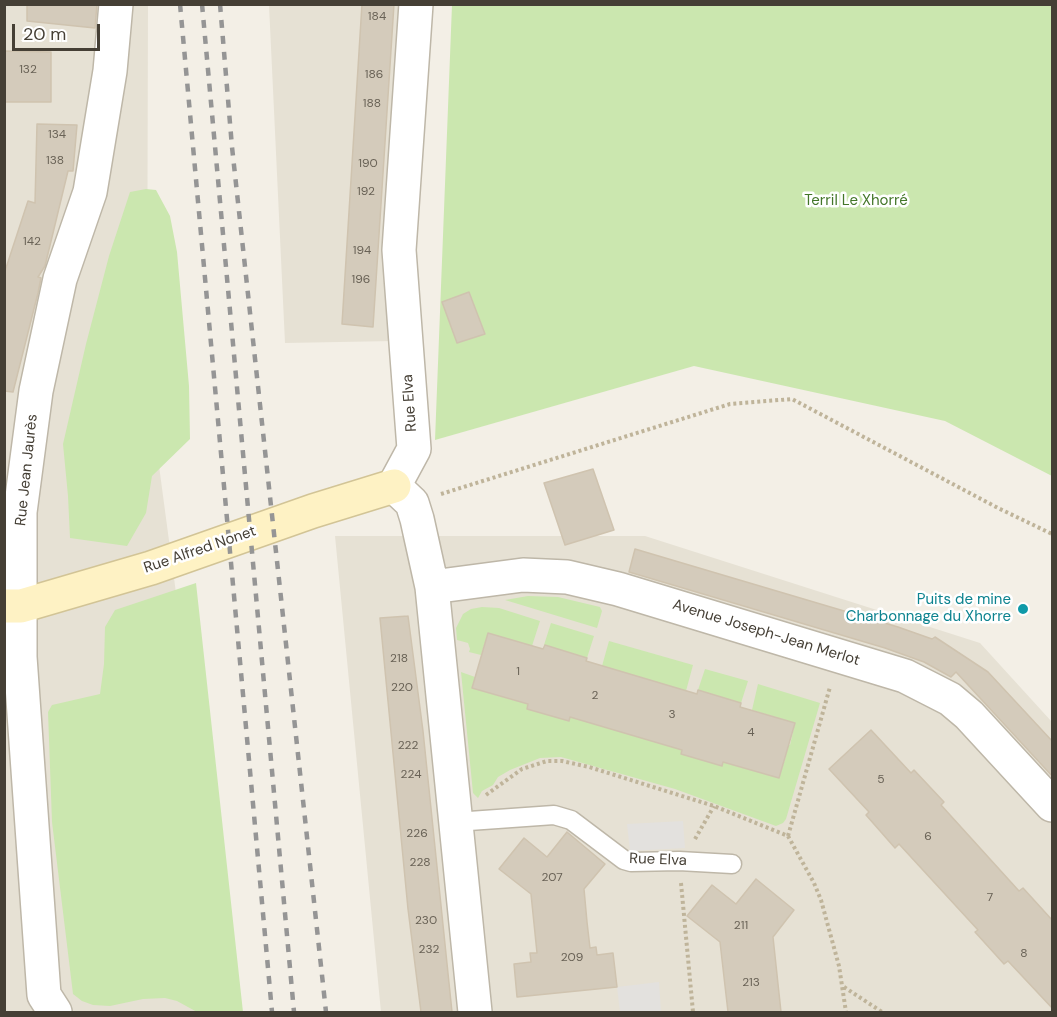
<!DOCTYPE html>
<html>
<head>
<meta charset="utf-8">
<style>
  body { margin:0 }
  #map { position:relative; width:1057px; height:1017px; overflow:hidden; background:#f3efe6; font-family:"DM Sans",sans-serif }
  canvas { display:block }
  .frame { position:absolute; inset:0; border:6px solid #453f35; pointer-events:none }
  .scale { position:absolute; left:12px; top:24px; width:88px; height:27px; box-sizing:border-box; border:3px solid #453f35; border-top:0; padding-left:8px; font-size:18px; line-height:21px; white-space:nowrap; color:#453f35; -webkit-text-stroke:4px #fff; paint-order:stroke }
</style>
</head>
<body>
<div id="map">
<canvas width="1057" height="1017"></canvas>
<div class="frame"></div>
<div class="scale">20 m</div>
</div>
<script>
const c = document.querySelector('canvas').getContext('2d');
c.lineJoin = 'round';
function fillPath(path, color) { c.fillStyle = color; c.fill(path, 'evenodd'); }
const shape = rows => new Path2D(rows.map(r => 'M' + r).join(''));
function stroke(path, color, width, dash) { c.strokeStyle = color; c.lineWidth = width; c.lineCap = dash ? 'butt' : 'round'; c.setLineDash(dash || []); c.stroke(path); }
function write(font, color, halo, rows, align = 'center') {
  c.font = font + ' "DM Sans",sans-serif'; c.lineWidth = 5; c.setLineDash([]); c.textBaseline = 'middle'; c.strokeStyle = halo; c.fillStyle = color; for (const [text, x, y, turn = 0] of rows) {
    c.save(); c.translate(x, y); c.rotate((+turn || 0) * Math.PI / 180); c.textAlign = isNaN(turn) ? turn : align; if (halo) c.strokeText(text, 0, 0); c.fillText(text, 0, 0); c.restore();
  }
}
fillPath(shape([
  [5,5,148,5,147,376,232,1012,5,1012],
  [269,5,431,5,394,341,285,343],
  [335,536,645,536,980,643,1052,722,1052,1012,381,1012]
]), '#e6e1d4');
fillPath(shape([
  [452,5,1052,5,1052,476,945,421,694,366,435,440],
  [146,189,156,190,170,216,177,252,189,386,190,439,152,476,146,513,127,546,70,538,68,496,63,444,86,344,109,256,130,192],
  [196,583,243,1012,197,1012,177,1001,165,998,143,999,110,1006,93,1005,82,1001,73,994,52,822,48,712,52,705,100,694,104,664,105,627,115,610],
  [528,596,558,597,600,607,602,611,597,628,505,600],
  [482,607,499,608,540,621,532,646,488,633,481,655,469,652,470,649,468,643,457,640,456,628,463,614,471,609],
  [551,623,594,636,587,658,544,645],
  [609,641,693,665,686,691,602,666],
  [705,669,748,681,741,703,698,690],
  [461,672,475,677,472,688,516,701,529,702,527,709,569,720,571,714,682,747,681,754,722,766,724,759,736,766,779,778,786,756,782,755,786,744,790,745,795,723,752,710,758,684,820,703,786,819,783,823,776,826,675,789,561,757,540,758,510,770,498,777,493,785,482,791,478,798,473,793]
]), '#cbe7af');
fillPath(shape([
  [683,821,685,848,630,851,627,824],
  [659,982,661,1012,620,1012,617,987]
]), '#e3e1de');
const building = shape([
  [27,4,97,4,95,28,27,21,27,4],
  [362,4,394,4,373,327,342,324,362,4],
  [4,51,51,52,51,102,4,102,4,51],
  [37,124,77,125,73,171,68,171,45,266,38,277,41,278,38,293,13,392,4,391,4,274,28,201,35,203,37,124],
  [469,292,485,334,457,343,442,302,469,292],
  [593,469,614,530,565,545,544,483,593,469],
  [635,549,898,627,932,639,935,637,988,672,1053,742,1053,777,956,672,951,677,924,662,885,648,629,572,635,549],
  [408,616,423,731,452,1012,421,1012,408,909,380,618,408,616],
  [488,633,543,649,545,645,587,658,586,661,697,694,698,690,741,703,740,707,795,723,779,778,723,762,722,766,681,754,682,750,570,717,569,721,527,709,528,704,472,688,488,633],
  [871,730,911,773,914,770,944,802,941,805,1019,891,1023,888,1053,921,1053,1009,1008,961,1004,964,975,932,978,930,899,844,895,848,866,815,869,812,829,769,871,730],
  [567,832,605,864,584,889,587,922,590,948,596,947,597,955,613,953,617,987,517,997,514,964,531,962,530,953,537,953,531,894,499,869,524,838,547,857,567,832],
  [756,879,794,910,773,937,781,1012,728,1012,720,942,687,916,712,885,736,904,756,879]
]);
fillPath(building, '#d4cbbb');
stroke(building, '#cfc3af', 1.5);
const lane = shape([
  [455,822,554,815,571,820,624,860,631,862,679,861,732,864]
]);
const street = shape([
  [416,4,399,250,414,449,394,486,412,503,417,519,432,587,475,1012],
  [432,587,523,575,567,577,618,589,905,676,950,699,969,715,1052,805],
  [55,1012,44,995,20,657,20,512,36,391,60,279,90,192,110,71,116,4]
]);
const secondary = shape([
  [4,606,21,606,151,568,313,511,394,486]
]);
stroke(lane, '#beb7a8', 21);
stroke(street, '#beb7a8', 36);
stroke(secondary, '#d2c496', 36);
stroke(shape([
  [441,494,730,404,792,399,998,508,1052,534],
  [486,795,522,769,547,761,562,761,589,767,714,806,788,836,814,883,821,900,839,966,846,1012],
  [788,836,830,687],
  [695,839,714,806],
  [681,883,693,1012],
  [844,987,882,1012]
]), '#bfb49a', 4, [3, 3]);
stroke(lane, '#fff', 18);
stroke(street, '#fff', 33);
stroke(secondary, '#fef2c4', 33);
stroke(shape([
  [180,4,272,1012],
  [202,4,294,1012],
  [220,4,232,147,326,1012]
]), '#959595', 4.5, [8, 8]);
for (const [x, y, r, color] of [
  [1023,609,6,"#0f9aa8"]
]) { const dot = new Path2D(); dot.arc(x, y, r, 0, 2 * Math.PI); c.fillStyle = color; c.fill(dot); stroke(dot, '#fff', 2); }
write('12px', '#696256', null, [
  ["184",377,17],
  ["132",28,70],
  ["186",374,75],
  ["188",372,104],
  ["134",57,135],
  ["138",55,161],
  ["190",368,164],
  ["192",366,192],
  ["142",32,242],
  ["194",362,251],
  ["196",361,280],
  ["218",399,659],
  ["1",518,672],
  ["220",402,688],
  ["2",595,696],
  ["3",672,715],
  ["4",751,733],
  ["222",408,746],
  ["224",411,775],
  ["5",881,780],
  ["226",417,834],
  ["6",928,837],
  ["228",420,863],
  ["207",552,878],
  ["7",990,898],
  ["230",426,921],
  ["211",741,926],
  ["232",429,950],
  ["8",1024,954],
  ["209",572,958],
  ["213",751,983]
]);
write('15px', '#437629', '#fff', [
  ["Terril Le Xhorré",856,201]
]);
write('15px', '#453f35', '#fff', [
  ["Rue Elva",410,403,-94],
  ["Rue Jean Jaurès",27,470,-84],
  ["Rue Alfred Nonet",200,550,-19],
  ["Avenue Joseph-Jean Merlot",766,633,17],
  ["Rue Elva",658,860,2]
]);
write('15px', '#0d838f', '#fff', [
  ["Puits de mine",1011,600],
  ["Charbonnage du Xhorre",1011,617]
], 'right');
</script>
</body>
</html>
